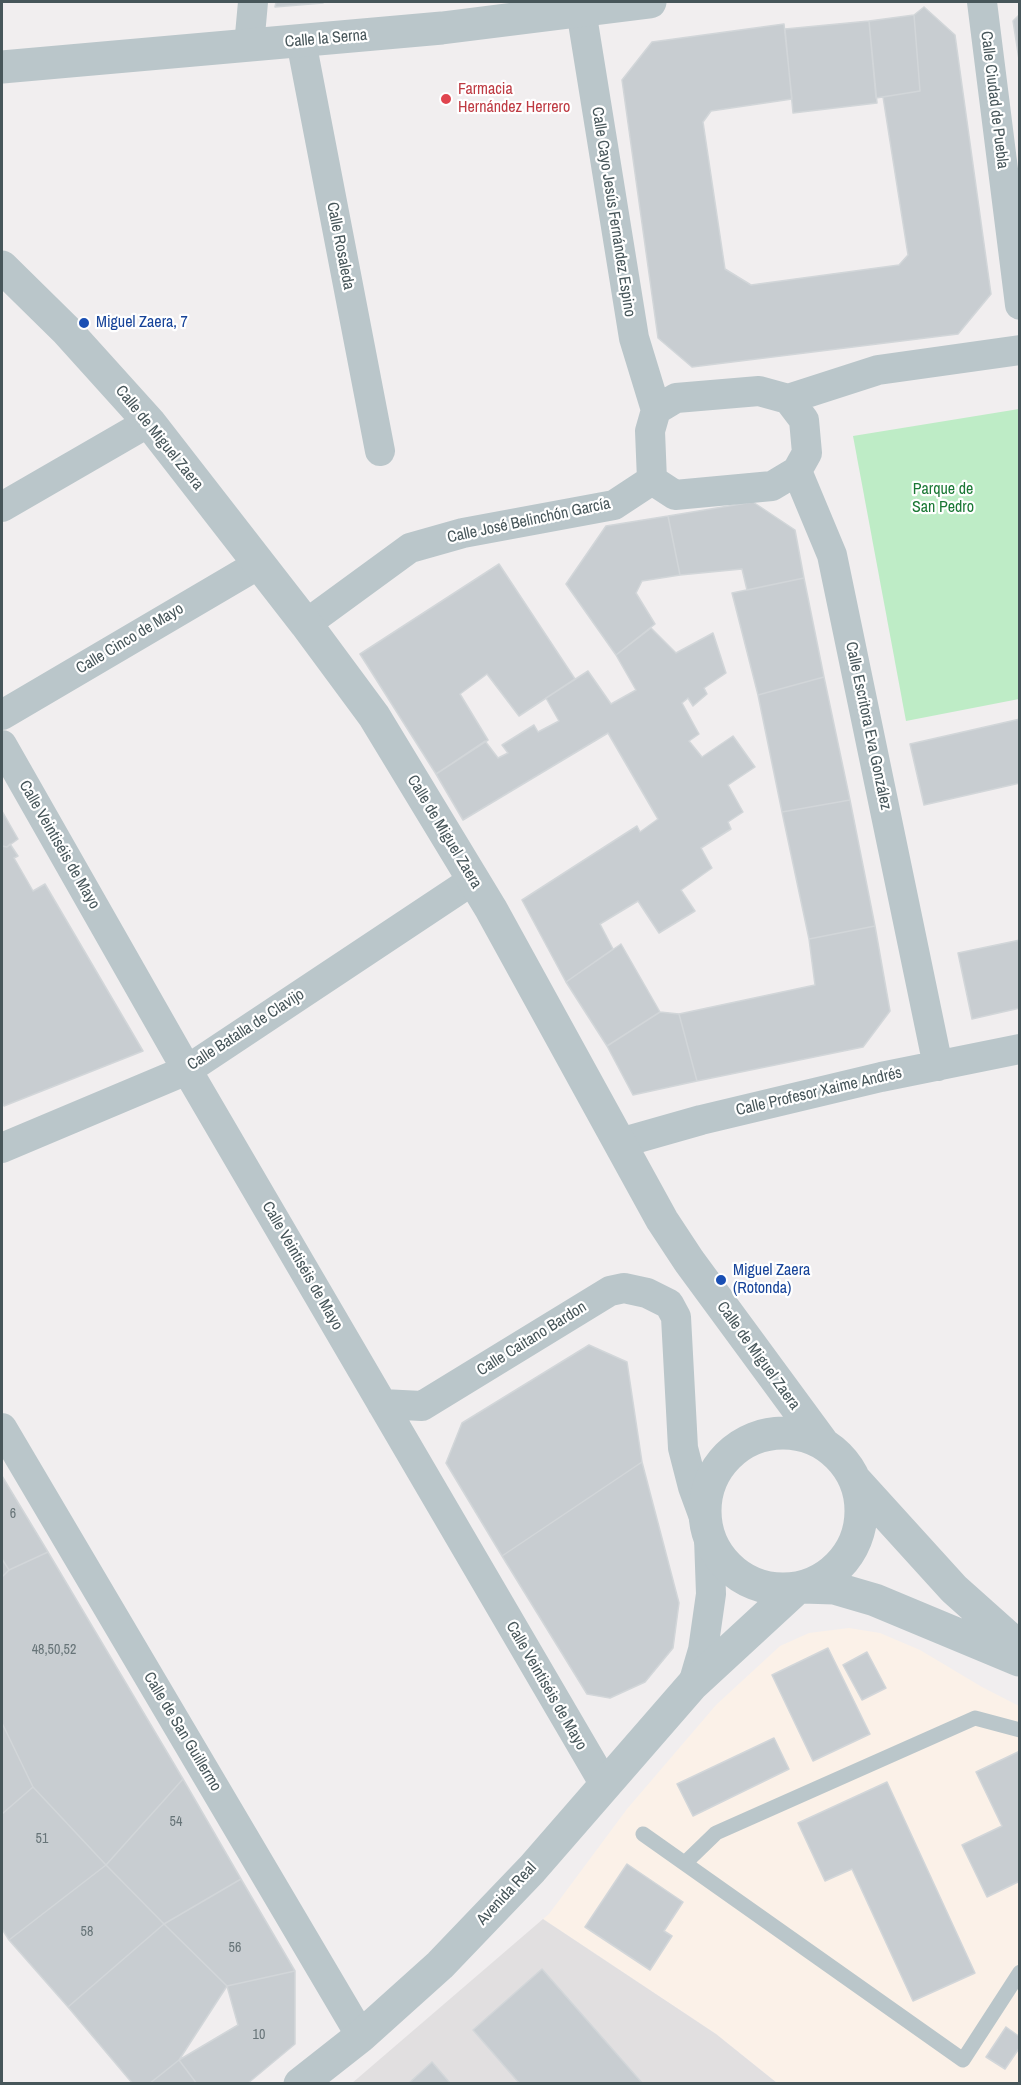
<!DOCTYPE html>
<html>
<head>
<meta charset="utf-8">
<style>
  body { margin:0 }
  #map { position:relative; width:1021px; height:2085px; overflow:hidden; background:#f1eeef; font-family:"Archivo Narrow",sans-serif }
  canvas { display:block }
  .frame { position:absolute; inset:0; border:3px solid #47565a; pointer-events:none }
</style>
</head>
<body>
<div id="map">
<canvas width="1021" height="2085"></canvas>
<div class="frame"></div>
</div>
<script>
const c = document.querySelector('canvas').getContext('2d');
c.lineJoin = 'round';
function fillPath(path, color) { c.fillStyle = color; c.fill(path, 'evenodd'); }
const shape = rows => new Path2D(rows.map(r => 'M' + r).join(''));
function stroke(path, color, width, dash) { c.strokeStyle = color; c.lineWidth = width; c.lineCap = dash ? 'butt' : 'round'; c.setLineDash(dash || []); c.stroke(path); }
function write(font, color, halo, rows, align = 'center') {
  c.font = font + ' "Archivo Narrow",sans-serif'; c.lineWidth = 4.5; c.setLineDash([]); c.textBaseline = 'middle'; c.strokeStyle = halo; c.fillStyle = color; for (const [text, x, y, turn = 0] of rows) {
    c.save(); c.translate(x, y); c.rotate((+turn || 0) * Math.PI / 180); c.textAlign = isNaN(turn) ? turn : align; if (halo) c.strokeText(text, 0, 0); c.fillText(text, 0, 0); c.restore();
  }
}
fillPath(shape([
  [849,1628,880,1633,920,1650,982,1687,1019,1706,1019,2083,777,2083,716,2034,543,1919,549,1914,627,1809,716,1705,780,1646,809,1633]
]), '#fbf1e8');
fillPath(shape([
  [543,1919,716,2034,777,2083,351,2084]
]), '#e1dfe0');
fillPath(shape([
  [1019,409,1019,699,906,721,853,436]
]), '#beecc6');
const building = shape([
  [276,2,322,2,323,3,275,7,276,2],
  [924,7,955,35,991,294,958,334,692,367,658,338,622,80,652,42,784,24,792,99,711,111,703,122,725,269,751,285,899,265,908,255,883,97,920,91,914,15,924,7],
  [1020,14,1020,66,1013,21,1020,14],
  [914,15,920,91,876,98,869,21,914,15],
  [869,21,877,103,793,113,785,29,869,21],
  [753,502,795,530,804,578,747,590,742,569,680,575,668,516,753,502],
  [668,516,680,575,642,581,636,593,655,624,616,655,566,584,606,526,668,516],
  [499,564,575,679,519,716,487,674,460,694,488,740,436,774,360,654,499,564],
  [804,578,824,677,758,695,732,593,804,578],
  [651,628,676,653,713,633,726,673,704,688,707,694,693,706,688,698,682,703,699,734,689,741,702,757,733,736,755,767,728,785,743,812,728,822,731,829,701,848,712,868,681,890,695,911,659,933,638,901,600,924,613,949,566,982,522,900,637,826,640,832,658,819,608,733,463,820,436,774,485,741,498,758,508,753,502,745,534,725,538,732,559,721,546,698,588,671,611,704,636,690,616,655,651,628],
  [824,677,850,800,782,812,758,695,824,677],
  [1020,719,1020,783,924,805,910,744,1020,719],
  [850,800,875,926,809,939,782,812,850,800],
  [2,811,18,839,7,847,2,846,2,811],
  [10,844,18,856,14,858,33,891,45,884,143,1051,4,1106,2,1102,2,846,7,847,10,844],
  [875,926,890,1011,863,1047,697,1081,679,1014,815,985,809,939,875,926],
  [1020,940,1020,1008,972,1019,958,953,1020,940],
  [621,944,660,1012,607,1046,566,982,621,944],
  [660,1012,679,1014,697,1081,633,1095,607,1046,660,1012],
  [589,1345,627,1362,642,1462,502,1556,446,1463,462,1423,589,1345],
  [642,1462,679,1603,673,1648,645,1682,610,1698,587,1694,502,1556,642,1462],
  [2,1476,48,1552,9,1570,2,1559,2,1476],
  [48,1552,183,1779,106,1865,33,1787,2,1723,2,1577,9,1570,48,1552],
  [2,1559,9,1570,2,1577,2,1559],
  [828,1648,870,1734,813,1761,772,1675,828,1648],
  [867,1652,886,1688,862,1700,843,1665,867,1652],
  [2,1723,33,1787,2,1814,2,1723],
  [774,1738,789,1769,693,1816,677,1784,774,1738],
  [1020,1751,1020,1881,987,1897,962,1845,1002,1826,976,1772,1020,1751],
  [183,1779,241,1879,164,1924,106,1865,183,1779],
  [887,1782,975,1973,913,2001,852,1869,825,1881,798,1823,887,1782],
  [33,1787,106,1865,9,1940,2,1929,2,1814,33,1787],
  [627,1864,683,1902,664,1931,672,1936,650,1970,585,1927,627,1864],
  [106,1865,164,1924,68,2007,9,1940,106,1865],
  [241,1879,295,1971,227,1986,164,1924,241,1879],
  [164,1924,227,1986,179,2060,149,2084,133,2084,68,2007,164,1924],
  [542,1969,643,2084,520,2084,473,2030,542,1969],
  [295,1971,295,2044,247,2084,197,2084,179,2060,238,2025,227,1986,295,1971],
  [1006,2027,1020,2037,1020,2047,1005,2069,986,2057,1006,2027],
  [179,2060,197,2084,149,2084,179,2060],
  [432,2062,451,2084,408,2084,432,2062]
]);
fillPath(building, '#c8cdd1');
stroke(building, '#d2d6d9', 1.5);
stroke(shape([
  [643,1834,963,2060,1020,1972],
  [685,1863,716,1833,975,1718,1020,1730]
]), '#bac6ca', 15);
stroke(shape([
  [982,2,1020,305],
  [581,10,634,338,656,410,650,431,652,480],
  [301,41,380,451],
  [249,46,253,2],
  [788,399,804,420,807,453,797,471,832,555,938,1066],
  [656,410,676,398,759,391,788,399,878,370,1020,350],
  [652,480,675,495,772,486,797,471],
  [2,507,149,422],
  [306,624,410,548,463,533,614,505,652,480],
  [2,715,259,564],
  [2,745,187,1070,605,1785],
  [620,1143,701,1120,881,1077,1020,1049],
  [2,1148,187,1070,473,880],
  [382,1404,422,1406,610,1291,624,1288,647,1293,669,1304,676,1317,683,1448,693,1487,704,1517],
  [2,1428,361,2036],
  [693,1684,703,1650,711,1594,709,1538]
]), '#bac6ca', 30);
stroke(shape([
  [2,67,442,28,650,2],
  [2,267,66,330,149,422,306,624,374,716,491,909,662,1220,689,1261,822,1442],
  '705 1511a78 78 0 1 1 156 0a78 78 0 1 1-156 0Z',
  [855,1480,954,1589,1020,1648],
  [803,1587,834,1588,875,1600,1019,1660],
  [300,2084,361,2036,440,1965,532,1869,693,1684,796,1589]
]), '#bac6ca', 33);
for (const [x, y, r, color] of [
  [446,99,6,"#e0444e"],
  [84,323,6,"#1a4fb4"],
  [721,1280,6,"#1a4fb4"]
]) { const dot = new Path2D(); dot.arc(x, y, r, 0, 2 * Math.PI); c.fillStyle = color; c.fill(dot); stroke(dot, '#fff', 2); }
write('14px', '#677478', null, [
  ["6",13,1514],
  ["48,50,52",54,1650],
  ["54",176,1822],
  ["51",42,1839],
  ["58",87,1932],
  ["56",235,1948],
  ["10",259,2035]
]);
write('16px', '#47565a', '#fff', [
  ["Calle la Serna",326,39,-5],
  ["Calle Ciudad de Puebla",994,100,83],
  ["Calle Cayo Jesús Fernández Espino",613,212,81],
  ["Calle Rosaleda",340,246,79],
  ["Calle de Miguel Zaera",159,438,51],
  ["Calle José Belinchón García",529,521,-12],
  ["Calle Cinco de Mayo",130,639,-31],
  ["Calle Escritora Eva González",868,726,78],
  ["Calle de Miguel Zaera",444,832,59],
  ["Calle Veintiséis de Mayo",59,845,60],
  ["Calle Batalla de Clavijo",246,1030,-33],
  ["Calle Profesor Xaime Andrés",819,1092,-13],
  ["Calle Veintiséis de Mayo",302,1266,60],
  ["Calle Caitano Bardon",532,1339,-32],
  ["Calle de Miguel Zaera",758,1356,54],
  ["Calle Veintiséis de Mayo",546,1686,60],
  ["Calle de San Guillermo",182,1732,59],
  ["Avenida Real",507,1894,-47]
]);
write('16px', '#be3a42', '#fff', [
  ["Farmacia",458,90],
  ["Hernández Herrero",458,108]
], 'left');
write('16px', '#164399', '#fff', [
  ["Miguel Zaera, 7",96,323],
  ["Miguel Zaera",733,1271],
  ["(Rotonda)",733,1289]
], 'left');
write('16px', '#1b7835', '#fff', [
  ["Parque de",943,490],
  ["San Pedro",943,508]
]);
</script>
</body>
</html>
